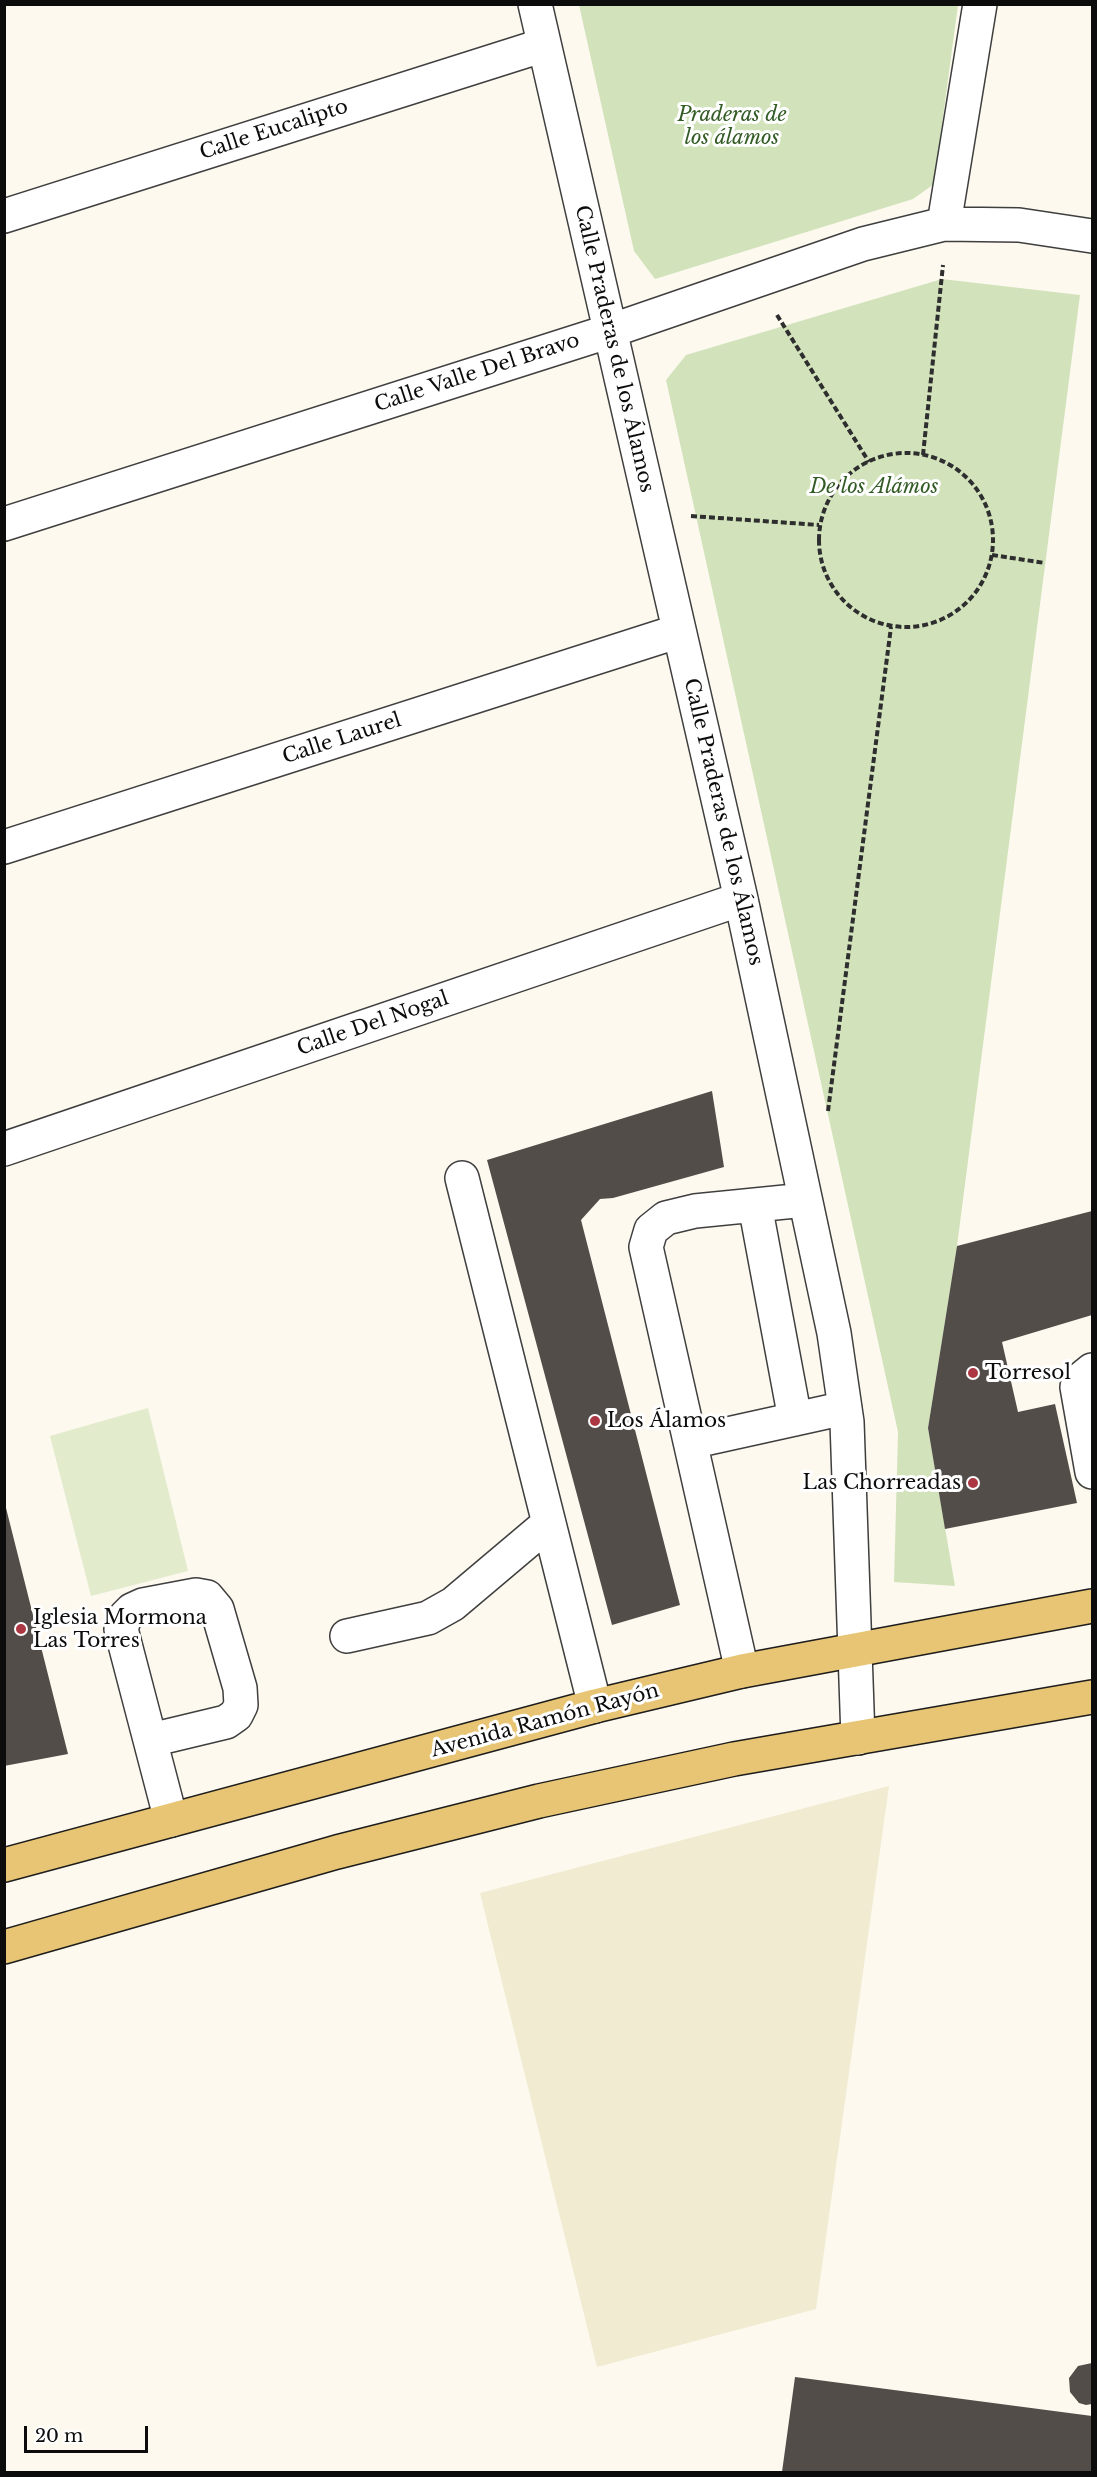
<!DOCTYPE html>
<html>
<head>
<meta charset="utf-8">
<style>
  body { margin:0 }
  #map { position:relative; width:1097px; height:2477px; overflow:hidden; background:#fdf9ee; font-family:"Libre Baskerville",serif }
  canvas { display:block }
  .frame { position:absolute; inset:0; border:6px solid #0c0c0c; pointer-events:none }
  .scale { position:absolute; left:24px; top:2426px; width:124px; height:27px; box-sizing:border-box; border:3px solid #0c0c0c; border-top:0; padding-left:8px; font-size:18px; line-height:21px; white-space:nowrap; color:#0c0c0c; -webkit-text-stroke:4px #fff; paint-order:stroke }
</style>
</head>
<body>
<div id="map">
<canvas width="1097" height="2477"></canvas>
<div class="frame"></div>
<div class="scale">20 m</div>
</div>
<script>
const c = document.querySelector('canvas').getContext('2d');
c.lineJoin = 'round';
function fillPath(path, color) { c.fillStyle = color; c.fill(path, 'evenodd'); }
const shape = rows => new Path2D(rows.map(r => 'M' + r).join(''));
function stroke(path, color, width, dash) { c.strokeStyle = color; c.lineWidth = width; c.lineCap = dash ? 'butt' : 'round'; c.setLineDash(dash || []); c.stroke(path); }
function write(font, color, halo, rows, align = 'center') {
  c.font = font + ' "Libre Baskerville",serif'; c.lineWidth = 6; c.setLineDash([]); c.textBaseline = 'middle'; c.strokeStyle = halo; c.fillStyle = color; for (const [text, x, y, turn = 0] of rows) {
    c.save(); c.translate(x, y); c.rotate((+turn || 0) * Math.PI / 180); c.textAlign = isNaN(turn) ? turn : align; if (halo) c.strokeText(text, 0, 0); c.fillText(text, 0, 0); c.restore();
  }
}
fillPath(shape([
  [889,1786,816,2309,597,2367,480,1893]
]), '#f0ebd1');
fillPath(shape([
  [579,5,958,5,934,184,913,199,655,279,634,251],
  [942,279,1080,295,957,1246,928,1428,955,1586,894,1582,898,1432,666,380,686,355]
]), '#d2e3bc');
fillPath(shape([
  [148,1408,188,1571,91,1596,50,1436]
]), '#e2ebcc');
fillPath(shape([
  [712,1091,724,1167,613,1198,600,1199,581,1220,680,1605,612,1625,487,1160],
  [1092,1211,1092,1315,1002,1342,1018,1412,1055,1404,1077,1503,945,1529,928,1428,957,1246],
  [4,1500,68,1754,4,1766],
  [1092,2363,1092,2404,1086,2405,1079,2403,1070,2392,1069,2378,1078,2366],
  [795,2377,1092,2416,1092,2472,782,2472]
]), '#534d4a');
const minor = shape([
  [535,4,741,899,834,1333,847,1422,858,1738],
  [4,216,544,45],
  [944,224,980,4],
  [4,524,610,331,863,244,944,224,1019,225,1092,236],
  [4,847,679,631],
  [4,1149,741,899],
  [462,1178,595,1706],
  [755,1205,795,1419],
  [1092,1370,1081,1379,1077,1387,1092,1472],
  [691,1442,845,1408],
  [347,1636,428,1618,453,1604,549,1523],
  [742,1671,646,1247,651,1230,666,1218,695,1211,805,1200],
  [151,1740,226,1722,236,1715,241,1705,240,1688,217,1609,207,1597,196,1595,143,1605,132,1610,125,1617,121,1629,171,1820]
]);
const major = shape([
  [4,1865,595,1706,742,1671,1092,1606],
  [4,1947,337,1852,539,1801,734,1759,1092,1697]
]);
stroke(minor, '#3f3f3f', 36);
stroke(major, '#1d1d1d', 36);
stroke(shape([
  [777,315,869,462],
  '819 540a87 87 0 1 1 174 0a87 87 0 1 1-174 0Z',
  [923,455,943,265],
  [691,516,819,525],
  [992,555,1045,563],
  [828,1111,891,627]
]), '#2e2e2e', 4, [6, 3]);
stroke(minor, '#fff', 33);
stroke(major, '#e7c574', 33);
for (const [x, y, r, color] of [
  [973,1373,6,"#aa3742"],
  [595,1421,6,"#aa3742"],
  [973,1483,6,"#aa3742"],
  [21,1629,6,"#aa3742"]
]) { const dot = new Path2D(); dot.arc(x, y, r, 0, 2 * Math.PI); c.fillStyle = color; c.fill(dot); stroke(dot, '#fff', 2); }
write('italic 20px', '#335b25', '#fff', [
  ["Praderas de",732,115],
  ["los álamos",732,138],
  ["De los Alámos",874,487]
]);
write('20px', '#0c0c0c', '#fff', [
  ["Calle Eucalipto",274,130,-18],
  ["Calle Praderas de los Álamos",614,349,77],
  ["Calle Valle Del Bravo",477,373,-18],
  ["Calle Laurel",342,739,-18],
  ["Calle Praderas de los Álamos",723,822,77],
  ["Calle Del Nogal",373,1024,-19],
  ["Avenida Ramón Rayón",545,1721,-15]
]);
write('20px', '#0c0c0c', '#fff', [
  ["Torresol",985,1373],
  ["Los Álamos",607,1421],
  ["Las Chorreadas",961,1483,"right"],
  ["Iglesia Mormona",33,1618],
  ["Las Torres",33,1641]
], 'left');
</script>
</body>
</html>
